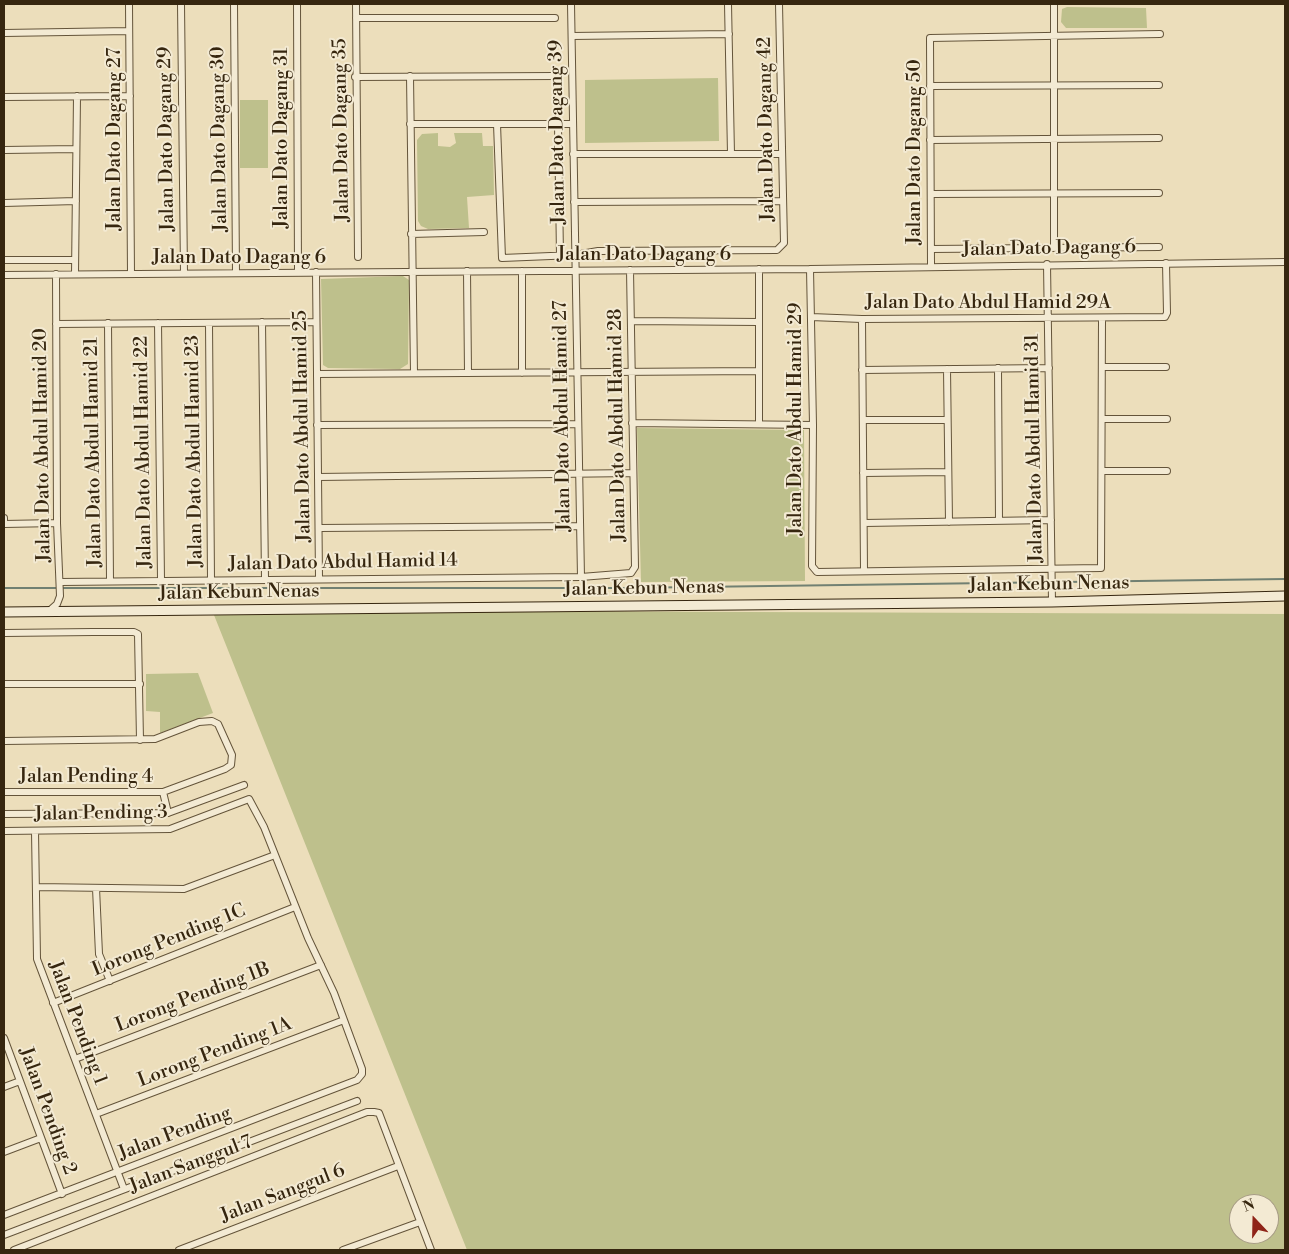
<!DOCTYPE html>
<html>
<head>
<meta charset="utf-8">
<style>
  body { margin:0 }
  #map { position:relative; width:1289px; height:1254px; overflow:hidden; background:#ecdebb; font-family:"Libre Bodoni",serif }
  canvas { display:block }
  .frame { position:absolute; inset:0; border:5px solid #36260f; pointer-events:none }
  .north { position:absolute; left:1229px; top:1194px; width:50px; height:50px; box-sizing:border-box; background:#f3ead3; border:1px solid #a79c85; border-radius:50%; rotate:339deg; font-size:14px; font-weight:700; line-height:20px; text-align:center; color:#36260f }
  .north::after { content:''; display:block; margin:auto; width:18px; height:22px; background:#8f2418; clip-path:polygon(50% 0,100% 100%,50% 72%,0 100%) }
</style>
</head>
<body>
<div id="map">
<canvas width="1289" height="1254"></canvas>
<div class="frame"></div>
<div class="north">N</div>
</div>
<script>
const c = document.querySelector('canvas').getContext('2d');
c.lineJoin = 'round';
function fillPath(path, color) { c.fillStyle = color; c.fill(path, 'evenodd'); }
const shape = rows => new Path2D(rows.map(r => 'M' + r).join(''));
function stroke(path, color, width, dash) { c.strokeStyle = color; c.lineWidth = width; c.lineCap = dash ? 'butt' : 'round'; c.setLineDash(dash || []); c.stroke(path); }
function write(font, color, halo, rows, align = 'center') {
  c.font = font + ' "Libre Bodoni",serif'; c.lineWidth = 4; c.setLineDash([]); c.textBaseline = 'middle'; c.strokeStyle = halo; c.fillStyle = color; for (const [text, x, y, turn = 0] of rows) {
    c.save(); c.translate(x, y); c.rotate((+turn || 0) * Math.PI / 180); c.textAlign = isNaN(turn) ? turn : align; if (halo) c.strokeText(text, 0, 0); c.fillText(text, 0, 0); c.restore();
  }
}
fillPath(shape([
  [1067,7,1146,8,1147,28,1066,28,1061,22,1062,9],
  [718,78,719,141,585,143,585,80],
  [240,100,268,100,268,168,240,168],
  [438,133,438,146,450,147,456,143,454,133,482,133,483,146,493,146,494,195,467,197,469,228,428,229,421,226,418,221,417,140,422,134],
  [403,276,409,280,408,364,400,369,328,368,323,365,321,279],
  [637,428,804,430,805,581,641,582],
  [212,610,1285,614,1285,1250,467,1250],
  [1239,1204,1269,1204,1269,1234,1239,1234],
  [198,673,213,713,160,733,160,712,146,711,146,674]
]), '#bec08c');
stroke(shape([
  [4,588,622,588,1285,579]
]), '#718072', 2);
const street = shape([
  [129,4,131,274],
  [181,4,184,273],
  [234,4,236,273],
  [297,4,298,273],
  [356,4,358,257],
  [571,4,581,577],
  [728,4,731,154],
  [1054,4,1054,248],
  [356,18,555,18],
  [4,33,129,31],
  [572,36,729,34],
  [410,76,414,373],
  [355,77,556,76],
  [930,86,1159,85],
  [4,97,130,96],
  [410,124,572,124],
  [497,124,502,258,575,255,598,251,777,250,784,243,779,4],
  [558,124,560,256],
  [930,140,1159,138],
  [4,150,76,149],
  [573,154,781,154],
  [931,194,1159,193],
  [574,202,782,201],
  [4,203,76,201],
  [411,234,484,232],
  [931,249,1159,247],
  [4,260,75,260],
  [1047,264,1052,602],
  [931,266,930,38,1160,34],
  [759,269,759,424],
  [810,269,813,425,812,566,817,572,1101,568,1102,318],
  [467,271,468,373],
  [522,271,522,373],
  [316,272,319,578],
  [75,274,77,96],
  [4,275,810,269,1285,262],
  [811,317,862,319,1165,317,1167,313,1166,263],
  [862,319,864,571],
  [631,321,759,322],
  [262,322,265,579],
  [108,323,110,581],
  [158,323,161,580],
  [209,323,211,580],
  [56,324,316,322],
  [1102,367,1166,367],
  [998,368,999,521],
  [947,369,949,522],
  [862,370,1049,368],
  [317,374,759,371],
  [1102,419,1167,419],
  [863,420,947,420],
  [632,423,813,425],
  [317,425,578,424],
  [1102,471,1167,471],
  [863,473,947,472],
  [318,477,633,473],
  [4,518,4,524,57,523],
  [864,523,1051,520],
  [319,528,580,526],
  [60,582,581,577,631,573,635,567,630,270],
  [48,612,57,604,60,596,57,523,56,274],
  [4,633,93,632,134,632,138,634,140,740],
  [4,684,140,684],
  [4,741,155,739,199,722,212,721,218,724,232,755,231,765,225,769,163,792,4,792],
  [163,792,168,813],
  [4,814,168,813,244,785],
  [4,831,170,829,249,799,264,827,308,938,334,993,362,1069,362,1074,357,1080,4,1215],
  [35,831,37,959,124,1189],
  [36,887,184,889,275,855],
  [96,888,99,954,110,981],
  [53,1003,295,907],
  [4,1038,62,1194],
  [75,1059,321,965],
  [4,1087,20,1081],
  [96,1114,344,1020],
  [4,1152,41,1138],
  [4,1235,357,1101],
  [14,1250,367,1112,374,1112,379,1113,431,1250],
  [179,1250,398,1166],
  [343,1250,420,1222]
]);
const secondary = shape([
  [4,612,1052,602,1285,596]
]);
stroke(street, '#64543a', 8);
stroke(secondary, '#36260f', 11);
stroke(street, '#f3ead3', 6);
stroke(secondary, '#f3ead3', 9);
write('19px', '#36260f', '#f3ead3', [
  ["Jalan Dato Dagang 42",767,129,-91],
  ["Jalan Dato Dagang 35",342,130,-91],
  ["Jalan Dato Dagang 39",558,132,-91],
  ["Jalan Dato Dagang 31",282,138,-90],
  ["Jalan Dato Dagang 27",115,139,-90],
  ["Jalan Dato Dagang 29",167,139,-91],
  ["Jalan Dato Dagang 30",220,139,-91],
  ["Jalan Dato Dagang 50",915,152,-90],
  ["Jalan Dato Dagang 6",1049,249,-1],
  ["Jalan Dato Dagang 6",644,255],
  ["Jalan Dato Dagang 6",239,258],
  ["Jalan Dato Abdul Hamid 29A",988,303],
  ["Jalan Dato Abdul Hamid 27",563,416,-91],
  ["Jalan Dato Abdul Hamid 29",796,419,-90],
  ["Jalan Dato Abdul Hamid 28",618,425,-91],
  ["Jalan Dato Abdul Hamid 25",303,426,-91],
  ["Jalan Dato Abdul Hamid 20",43,445,-91],
  ["Jalan Dato Abdul Hamid 31",1035,448,-91],
  ["Jalan Dato Abdul Hamid 23",195,451,-91],
  ["Jalan Dato Abdul Hamid 21",94,452,-91],
  ["Jalan Dato Abdul Hamid 22",144,452,-91],
  ["Jalan Dato Abdul Hamid 14",343,563,-1],
  ["Jalan Kebun Nenas",1049,585,-1],
  ["Jalan Kebun Nenas",644,589,-1],
  ["Jalan Kebun Nenas",239,593,-1],
  ["Jalan Pending 4",86,777],
  ["Jalan Pending 3",101,814,-1],
  ["Lorong Pending 1C",169,941,-22],
  ["Lorong Pending 1B",193,998,-21],
  ["Jalan Pending 1",77,1023,69],
  ["Lorong Pending 1A",215,1053,-21],
  ["Jalan Pending 2",47,1111,70],
  ["Jalan Pending",175,1134,-21],
  ["Jalan Sanggul 7",191,1165,-21],
  ["Jalan Sanggul 6",283,1194,-21]
]);
</script>
</body>
</html>
